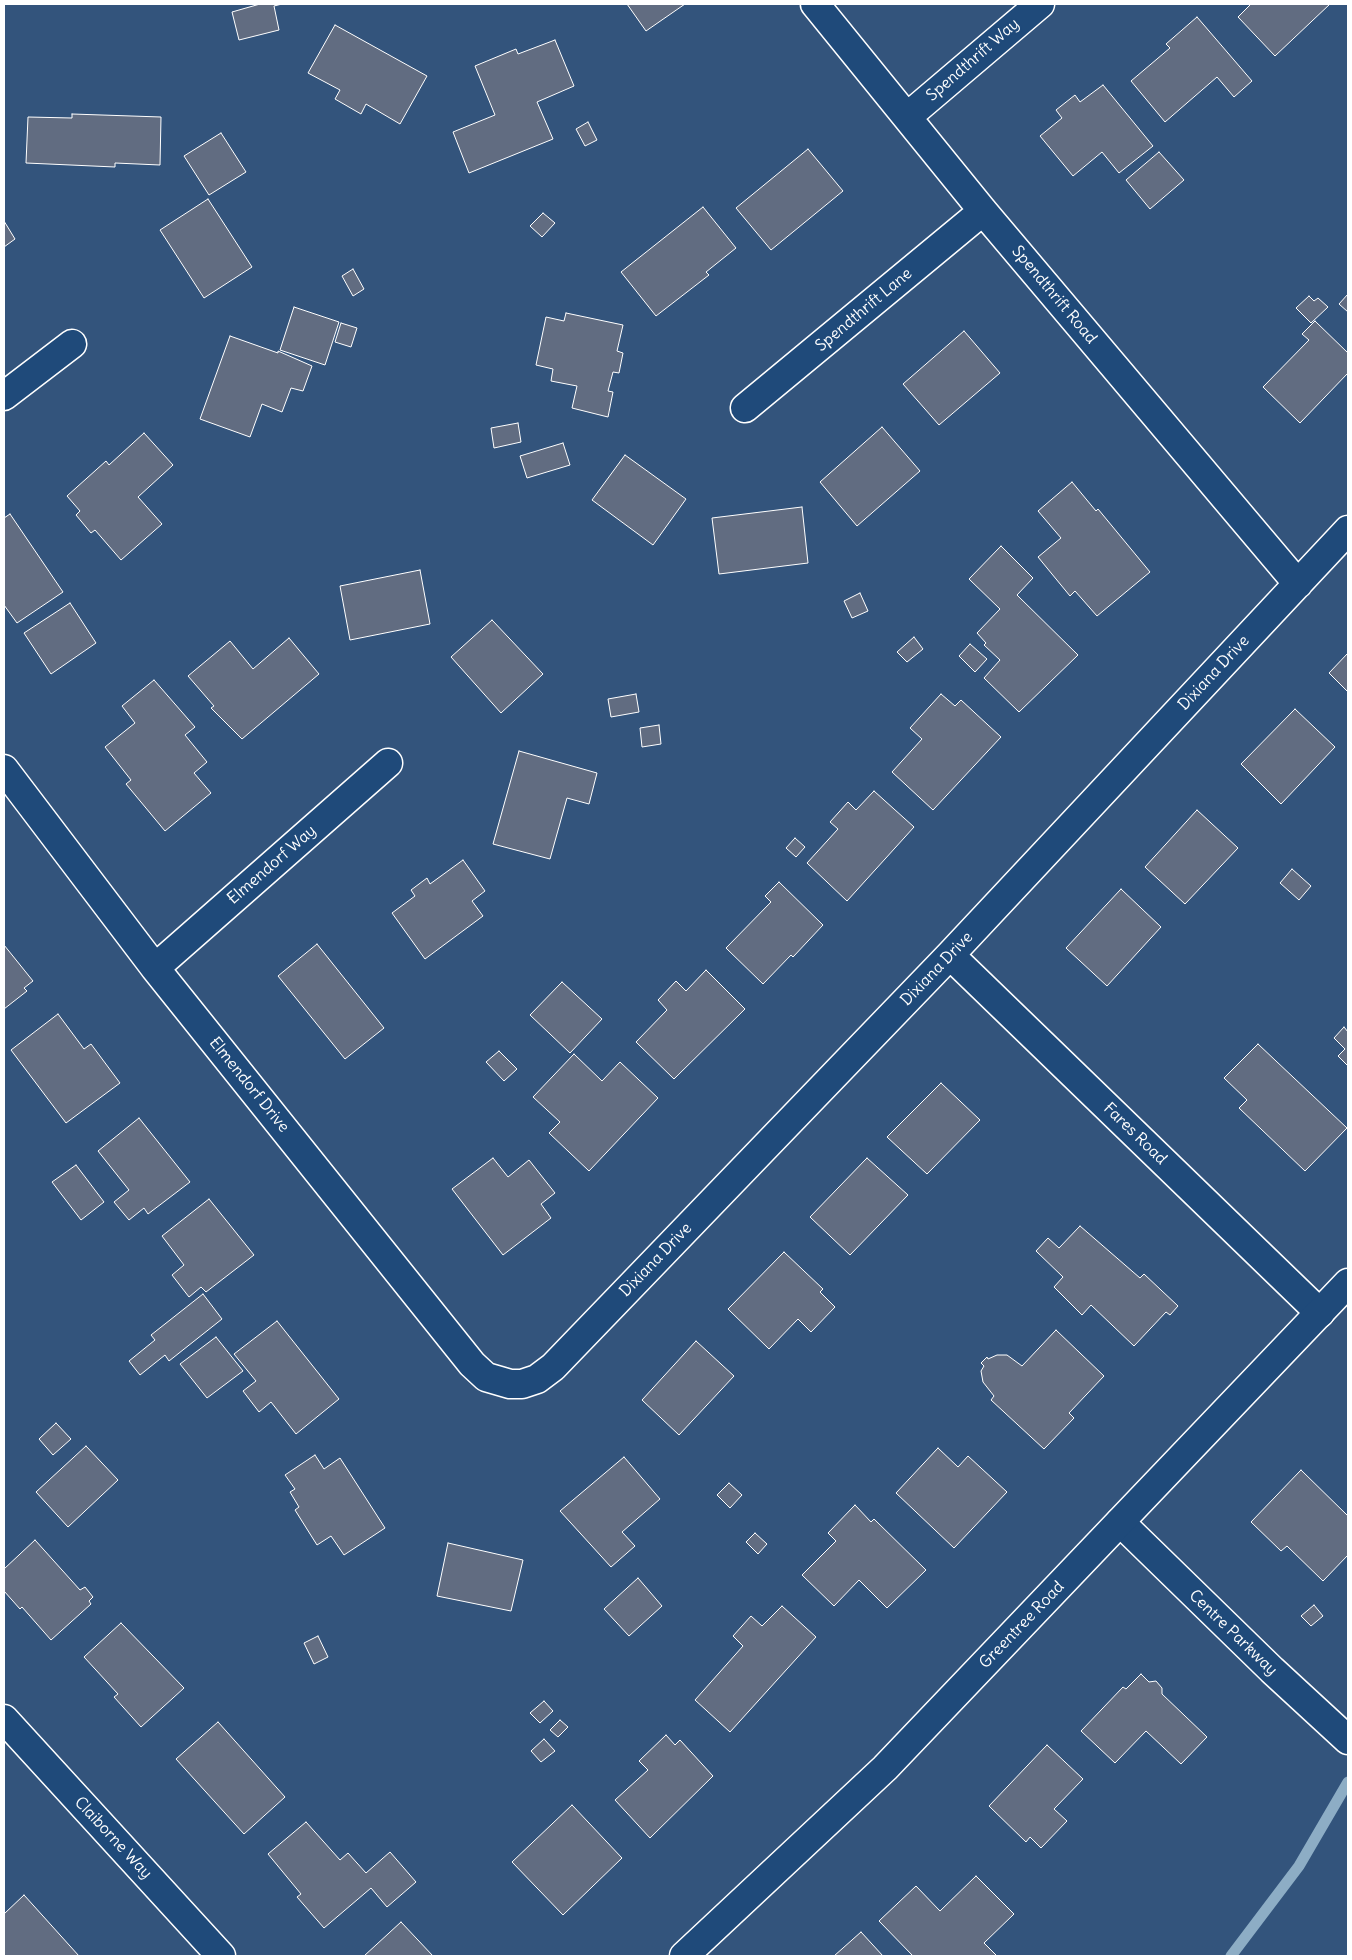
<!DOCTYPE html>
<html>
<head>
<meta charset="utf-8">
<style>
  body { margin:0 }
  #map { position:relative; width:1352px; height:1960px; overflow:hidden; background:#33547c; font-family:Delius,sans-serif }
  canvas { display:block }
  .frame { position:absolute; inset:0; border:5px solid #fff; pointer-events:none }
</style>
</head>
<body>
<div id="map">
<canvas width="1352" height="1960"></canvas>
<div class="frame"></div>
</div>
<script>
const c = document.querySelector('canvas').getContext('2d');
c.lineJoin = 'round';
const shape = rows => new Path2D(rows.map(r => 'M' + r).join(''));
function stroke(path, color, width, dash) { c.strokeStyle = color; c.lineWidth = width; c.lineCap = dash ? 'butt' : 'round'; c.setLineDash(dash || []); c.stroke(path); }
function fillPath(path, color) { c.fillStyle = color; c.fill(path, 'evenodd'); }
function write(font, color, halo, rows, align = 'center') {
  c.font = font + ' Delius,sans-serif'; c.lineWidth = 4; c.setLineDash([]); c.textBaseline = 'middle'; c.strokeStyle = halo; c.fillStyle = color; for (const [text, x, y, turn = 0] of rows) {
    c.save(); c.translate(x, y); c.rotate((+turn || 0) * Math.PI / 180); c.textAlign = isNaN(turn) ? turn : align; if (halo) c.strokeText(text, 0, 0); c.fillText(text, 0, 0); c.restore();
  }
}
stroke(shape([
  [1231,1956,1299,1866,1348,1782]
]), '#8dadc5', 11);
const building = shape([
  [282,4,274,6,279,30,239,40,232,12,260,4,282,4],
  [627,4,685,4,646,31,627,4],
  [1251,4,1330,4,1275,56,1238,17,1251,4],
  [1197,17,1252,81,1234,97,1217,77,1165,122,1131,81,1170,48,1166,44,1197,17],
  [335,25,427,76,400,124,366,104,361,114,335,99,340,90,308,73,335,25],
  [555,40,574,86,537,102,553,139,469,173,453,132,495,115,475,66,516,49,518,54,555,40],
  [1103,85,1153,146,1119,173,1102,152,1073,176,1040,136,1062,118,1056,110,1075,95,1080,102,1103,85],
  [72,114,161,117,160,165,115,163,115,167,26,163,28,117,72,118,72,114],
  [588,122,597,140,585,146,576,129,588,122],
  [221,133,246,172,209,195,184,156,221,133],
  [808,149,843,191,771,250,736,208,808,149],
  [1159,152,1184,180,1150,209,1126,180,1159,152],
  [208,199,252,267,204,298,160,230,208,199],
  [703,207,736,248,706,272,709,275,656,316,621,272,703,207],
  [543,213,555,223,542,237,530,226,543,213],
  [4,221,15,239,4,247,4,221],
  [353,269,364,289,353,296,342,276,353,269],
  [1348,294,1348,312,1339,304,1348,294],
  [1309,296,1314,301,1318,298,1328,307,1311,323,1296,308,1309,296],
  [294,307,339,322,325,365,280,350,294,307],
  [566,313,623,325,617,351,623,353,619,373,613,372,608,391,613,392,608,417,572,408,577,386,551,381,553,369,536,365,546,317,564,321,566,313],
  [1315,321,1348,353,1348,373,1300,423,1263,387,1309,340,1302,334,1315,321],
  [341,323,357,328,351,347,335,342,341,323],
  [964,331,1000,373,939,425,903,384,964,331],
  [230,336,278,353,278,351,312,366,303,391,291,388,282,412,262,404,250,437,200,419,230,336],
  [518,423,521,442,494,448,491,428,518,423],
  [882,427,920,471,857,526,820,482,882,427],
  [144,433,173,465,138,497,162,524,121,560,95,530,91,533,76,515,80,511,67,496,106,461,109,465,144,433],
  [563,443,570,465,527,478,520,456,563,443],
  [625,455,686,499,653,545,592,500,625,455],
  [1072,482,1096,511,1098,509,1150,572,1097,616,1075,591,1070,596,1038,557,1061,538,1038,511,1072,482],
  [802,507,808,563,719,574,712,518,802,507],
  [10,514,63,592,17,623,4,605,4,518,10,514],
  [1001,546,1033,578,1017,595,1078,655,1019,712,984,678,1000,660,984,645,986,643,977,633,1000,609,969,579,1001,546],
  [420,570,430,624,350,640,340,586,420,570],
  [860,593,868,611,852,618,844,601,860,593],
  [70,603,96,643,51,674,24,633,70,603],
  [492,620,543,674,501,713,451,657,492,620],
  [914,637,923,649,907,662,897,652,914,637],
  [289,638,319,674,242,739,211,708,214,706,188,676,230,641,253,669,289,638],
  [970,644,987,659,975,672,959,656,970,644],
  [1348,653,1348,692,1329,673,1348,653],
  [154,680,195,727,185,735,207,762,194,773,211,793,165,831,126,784,131,780,105,747,135,723,122,706,154,680],
  [636,694,639,712,611,717,608,699,636,694],
  [941,694,955,706,961,700,1001,737,933,810,892,772,922,739,910,728,941,694],
  [1295,709,1335,747,1281,804,1241,764,1295,709],
  [659,725,661,744,642,747,640,728,659,725],
  [519,751,597,773,589,804,567,798,550,859,493,844,519,751],
  [874,791,914,827,847,901,807,863,838,829,830,822,848,802,856,810,874,791],
  [1197,810,1238,848,1185,904,1145,867,1197,810],
  [795,838,805,847,796,857,786,848,795,838],
  [463,860,485,891,472,901,483,916,425,959,392,913,415,896,411,890,427,878,430,884,463,860],
  [1292,869,1311,886,1299,900,1280,883,1292,869],
  [779,882,823,925,793,957,791,955,763,984,726,948,771,902,765,896,779,882],
  [1121,889,1161,927,1107,986,1066,948,1121,889],
  [317,944,384,1028,345,1059,278,976,317,944],
  [4,945,33,981,24,988,27,991,4,1009,4,945],
  [706,970,745,1009,674,1079,636,1042,667,1010,658,1000,676,981,686,991,706,970],
  [562,982,602,1019,570,1053,530,1015,562,982],
  [58,1014,84,1049,91,1044,120,1083,66,1123,11,1050,58,1014],
  [1344,1027,1348,1032,1348,1066,1338,1056,1345,1049,1334,1038,1344,1027],
  [1258,1044,1347,1128,1305,1171,1239,1108,1247,1100,1224,1078,1258,1044],
  [499,1051,517,1069,504,1081,486,1062,499,1051],
  [574,1054,602,1081,620,1062,658,1098,589,1171,549,1133,560,1122,533,1097,574,1054],
  [941,1083,980,1120,927,1174,887,1137,941,1083],
  [139,1118,190,1182,148,1214,144,1208,129,1220,114,1202,129,1190,98,1151,139,1118],
  [493,1158,508,1177,529,1160,555,1193,541,1204,551,1218,503,1255,452,1189,493,1158],
  [867,1158,908,1195,850,1255,810,1217,867,1158],
  [76,1165,104,1202,81,1220,52,1182,76,1165],
  [209,1199,254,1255,206,1292,201,1287,189,1297,172,1275,184,1265,162,1236,209,1199],
  [1080,1226,1140,1278,1144,1274,1178,1306,1170,1315,1166,1312,1134,1346,1091,1305,1082,1315,1054,1287,1063,1277,1036,1251,1048,1238,1059,1248,1080,1226],
  [784,1252,823,1289,820,1292,835,1307,811,1332,798,1319,769,1349,728,1309,784,1252],
  [203,1294,222,1319,169,1361,165,1355,140,1375,129,1361,155,1340,151,1335,203,1294],
  [277,1321,339,1399,296,1434,271,1402,259,1412,243,1391,256,1381,234,1354,277,1321],
  [1056,1330,1104,1376,1069,1413,1074,1418,1044,1449,991,1400,994,1396,983,1382,981,1371,984,1366,981,1363,987,1357,988,1359,997,1355,1007,1355,1022,1366,1056,1330],
  [216,1337,243,1371,207,1398,180,1364,216,1337],
  [696,1341,734,1376,679,1435,642,1400,696,1341],
  [56,1423,71,1439,53,1455,39,1439,56,1423],
  [86,1446,118,1480,68,1527,36,1492,86,1446],
  [938,1448,958,1467,968,1456,1007,1492,954,1548,896,1493,938,1448],
  [315,1455,324,1469,340,1458,385,1528,344,1555,331,1536,317,1545,295,1510,299,1507,290,1492,295,1489,285,1475,315,1455],
  [624,1457,660,1499,622,1532,635,1546,611,1567,560,1511,624,1457],
  [1301,1470,1348,1516,1348,1555,1323,1581,1287,1546,1281,1551,1251,1522,1301,1470],
  [729,1483,742,1495,730,1508,717,1495,729,1483],
  [855,1505,871,1522,874,1519,926,1570,887,1608,859,1580,834,1606,802,1575,836,1541,828,1533,855,1505],
  [755,1533,767,1544,758,1554,746,1542,755,1533],
  [35,1540,80,1590,85,1587,93,1597,89,1601,91,1604,51,1640,22,1607,20,1609,4,1591,4,1569,35,1540],
  [448,1543,523,1560,511,1611,437,1596,448,1543],
  [638,1578,662,1606,629,1636,604,1609,638,1578],
  [1314,1605,1323,1616,1311,1626,1301,1616,1314,1605],
  [782,1606,816,1637,730,1732,695,1700,743,1646,733,1636,751,1616,762,1626,782,1606],
  [121,1623,184,1688,141,1727,114,1697,118,1694,84,1657,121,1623],
  [318,1636,328,1657,314,1664,304,1643,318,1636],
  [1141,1674,1149,1682,1156,1681,1162,1688,1162,1694,1207,1737,1181,1764,1146,1731,1115,1763,1081,1731,1123,1687,1126,1689,1141,1674],
  [544,1701,553,1711,540,1723,530,1713,544,1701],
  [560,1720,568,1727,558,1737,550,1730,560,1720],
  [218,1722,285,1797,244,1834,176,1759,218,1722],
  [666,1735,675,1745,680,1740,713,1776,650,1838,615,1800,648,1770,639,1761,666,1735],
  [544,1739,555,1751,541,1762,531,1751,544,1739],
  [1047,1745,1083,1779,1054,1809,1067,1821,1041,1848,1030,1837,1026,1842,989,1806,1047,1745],
  [572,1805,622,1858,563,1915,512,1862,572,1805],
  [306,1822,340,1860,348,1853,366,1873,390,1852,416,1882,387,1907,371,1888,324,1928,297,1897,301,1894,268,1854,306,1822],
  [976,1876,1014,1914,984,1943,997,1956,913,1956,879,1921,916,1886,940,1911,976,1876],
  [24,1895,79,1956,4,1956,4,1914,24,1895],
  [401,1922,433,1956,364,1956,401,1922],
  [861,1932,883,1956,834,1956,861,1932]
]);
fillPath(building, '#616c81');
stroke(building, '#fff', 1);
const minor = shape([
  [815,4,983,211,1298,584],
  [907,117,1040,4],
  [4,396,72,344],
  [745,408,983,211],
  [4,769,155,968,472,1364,486,1377,510,1384,522,1384,537,1379,553,1367,950,955,1348,530],
  [950,955,1320,1313],
  [155,968,388,763],
  [1120,1522,1272,1670,1348,1740],
  [4,1719,221,1956]
]);
const tertiary = shape([
  [684,1956,885,1768,1348,1283]
]);
stroke(minor, '#fff', 31);
stroke(tertiary, '#fff', 31);
stroke(minor, '#1f4a7a', 28);
stroke(tertiary, '#1f4a7a', 28);
write('16px', '#fff', '#1f4a7a', [
  ["Spendthrift Way",973,60,-41],
  ["Spendthrift Road",1054,295,50],
  ["Spendthrift Lane",864,310,-40],
  ["Dixiana Drive",1214,673,-47],
  ["Elmendorf Way",272,865,-41],
  ["Dixiana Drive",937,969,-46],
  ["Elmendorf Drive",249,1085,51],
  ["Fares Road",1135,1134,44],
  ["Dixiana Drive",656,1260,-46],
  ["Greentree Road",1022,1625,-46],
  ["Centre Parkway",1233,1633,44],
  ["Claiborne Way",113,1838,47]
]);
</script>
</body>
</html>
